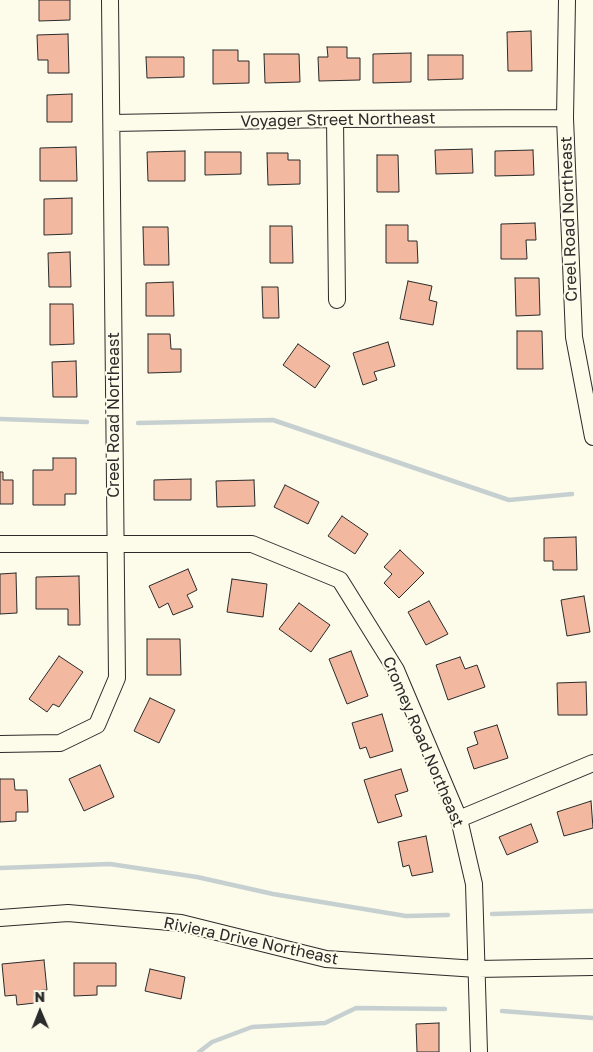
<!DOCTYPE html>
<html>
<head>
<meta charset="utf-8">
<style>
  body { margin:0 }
  #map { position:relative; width:593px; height:1052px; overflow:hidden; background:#fdfbea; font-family:"Golos Text",sans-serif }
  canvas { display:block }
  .north { position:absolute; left:15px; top:987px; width:50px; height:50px; -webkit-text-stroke:4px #fdfbea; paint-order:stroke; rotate:359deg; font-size:14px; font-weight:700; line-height:20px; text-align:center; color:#2b2b2b }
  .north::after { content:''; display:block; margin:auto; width:18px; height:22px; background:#2b2b2b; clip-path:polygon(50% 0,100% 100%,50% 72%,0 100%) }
</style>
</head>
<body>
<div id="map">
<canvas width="593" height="1052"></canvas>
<div class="north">N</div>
</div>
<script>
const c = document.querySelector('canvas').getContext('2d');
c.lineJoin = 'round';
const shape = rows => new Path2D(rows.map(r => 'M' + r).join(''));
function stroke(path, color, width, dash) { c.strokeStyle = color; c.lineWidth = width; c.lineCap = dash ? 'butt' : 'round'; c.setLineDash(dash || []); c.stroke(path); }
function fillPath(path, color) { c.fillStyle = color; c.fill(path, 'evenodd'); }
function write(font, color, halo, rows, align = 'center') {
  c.font = font + ' "Golos Text",sans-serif'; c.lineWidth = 4; c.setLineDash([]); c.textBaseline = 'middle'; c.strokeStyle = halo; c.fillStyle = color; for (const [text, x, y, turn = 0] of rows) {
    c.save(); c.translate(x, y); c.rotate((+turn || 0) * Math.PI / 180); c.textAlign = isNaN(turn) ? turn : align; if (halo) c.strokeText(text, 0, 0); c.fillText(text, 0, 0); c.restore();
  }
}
stroke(shape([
  [0,419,87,422],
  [138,423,273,420,509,500,572,494],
  [0,868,110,864,197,877,273,894,406,916,448,915],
  [492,914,593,911],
  [502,1011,593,1018],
  [199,1052,212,1042,252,1027,325,1023,356,1008,445,1009]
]), '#c7d0d0', 4.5);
const building = shape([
  [39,0,70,0,70,20,39,21,39,0],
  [531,31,532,71,508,71,507,32,531,31],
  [68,34,69,73,48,73,48,60,38,60,37,35,68,34],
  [327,47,347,47,347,58,360,58,360,80,319,81,318,57,328,57,327,47],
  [213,50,238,50,238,61,249,61,249,83,213,84,213,50],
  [411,53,411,82,373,83,373,54,411,53],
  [264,54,299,54,300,82,265,83,264,54],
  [428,55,463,55,463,79,428,80,428,55],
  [146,57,184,57,184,77,147,78,146,57],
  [72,94,72,122,47,122,47,95,72,94],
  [76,147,77,181,40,181,40,148,76,147],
  [472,149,473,173,436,174,435,150,472,149],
  [533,150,534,175,495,176,495,151,533,150],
  [185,151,185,181,148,181,147,152,185,151],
  [205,152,241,152,241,174,205,175,205,152],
  [267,153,288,153,288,160,300,160,300,184,268,185,267,153],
  [377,155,398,155,399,192,377,192,377,155],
  [72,198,72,234,44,235,44,199,72,198],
  [535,223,536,240,526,240,527,259,501,259,501,224,535,223],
  [386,225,408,225,408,241,417,241,418,263,386,263,386,225],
  [270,226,292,226,293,263,270,263,270,226],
  [143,227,168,227,169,265,144,265,143,227],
  [70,252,71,287,49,287,48,253,70,252],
  [515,278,539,278,540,315,516,316,515,278],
  [408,281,432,286,429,300,437,302,433,325,400,319,408,281],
  [173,282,174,316,146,316,146,283,173,282],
  [262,287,278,287,279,318,263,318,262,287],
  [50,304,73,304,74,344,50,345,50,304],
  [517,331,542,331,543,369,517,369,517,331],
  [148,334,170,334,171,349,181,349,181,372,148,373,148,334],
  [388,342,395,366,374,372,377,380,363,385,353,353,388,342],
  [298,344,330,366,315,388,283,365,298,344],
  [76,361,77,397,53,397,52,362,76,361],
  [53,458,76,458,76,494,65,494,65,505,33,505,33,470,53,470,53,458],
  [0,472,3,472,3,480,13,480,13,504,0,504,0,472],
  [191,479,191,500,154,500,154,480,191,479],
  [254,480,255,506,217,507,216,481,254,480],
  [285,485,319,502,308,524,274,507,285,485],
  [342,516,368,534,355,554,328,536,342,516],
  [576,537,577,570,553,570,553,561,544,561,544,538,576,537],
  [400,550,424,573,399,598,384,583,392,574,384,567,400,550],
  [188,569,197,590,187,595,193,607,173,615,168,603,159,608,149,586,188,569],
  [16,573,17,613,0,614,0,574,16,573],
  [79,576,80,625,68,625,68,609,36,609,36,577,79,576],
  [232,579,267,584,263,617,227,612,232,579],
  [584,596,590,632,567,636,561,600,584,596],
  [429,601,448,634,426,645,408,612,429,601],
  [299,603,330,625,311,652,279,629,299,603],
  [147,639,180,639,181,675,147,675,147,639],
  [351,651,368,696,347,704,329,659,351,651],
  [59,656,83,672,59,707,53,704,47,712,29,699,59,656],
  [460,657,465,669,477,665,485,687,448,700,436,665,460,657],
  [586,682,587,715,558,715,557,683,586,682],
  [150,698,175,710,159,743,134,731,150,698],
  [382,714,393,751,370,758,366,747,360,749,352,723,382,714],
  [497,725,508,758,474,769,467,748,478,744,474,732,497,725],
  [100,765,114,797,84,811,69,779,100,765],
  [401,769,408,791,395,795,402,816,378,823,364,780,401,769],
  [0,779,14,779,15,790,27,790,28,812,16,812,16,821,0,822,0,779],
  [591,801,593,828,564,836,557,812,591,801],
  [531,824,538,842,507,855,499,837,531,824],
  [426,836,433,872,412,876,409,865,403,867,398,842,426,836],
  [44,960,47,990,34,991,35,1003,17,1005,16,995,5,996,2,964,44,960],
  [74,963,116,963,116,986,97,986,97,995,74,996,74,963],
  [150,969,185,977,181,999,145,991,150,969],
  [439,1023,439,1052,417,1052,416,1024,439,1023]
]);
fillPath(building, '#f2b8a0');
stroke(building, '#2b2b2b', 1);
const minor = shape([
  [567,0,565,118,574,337,593,437],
  [335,119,337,300],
  [112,123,335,119,565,118],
  [0,544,252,544,340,580,396,670,459,819,474,884,479,1052],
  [0,744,60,743,97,725,117,678,110,0],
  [459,819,593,763],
  [0,918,68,913,181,923,326,959,477,969,593,967]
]);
stroke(minor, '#2b2b2b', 18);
stroke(minor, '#fdfbea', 16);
write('16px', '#2b2b2b', '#fdfbea', [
  ["Voyager Street Northeast",338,120,-1],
  ["Creel Road Northeast",569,219,-92],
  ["Creel Road Northeast",114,415,-90],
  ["Cromey Road Northeast",423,742,67],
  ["Riviera Drive Northeast",251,941,12]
]);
</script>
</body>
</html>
